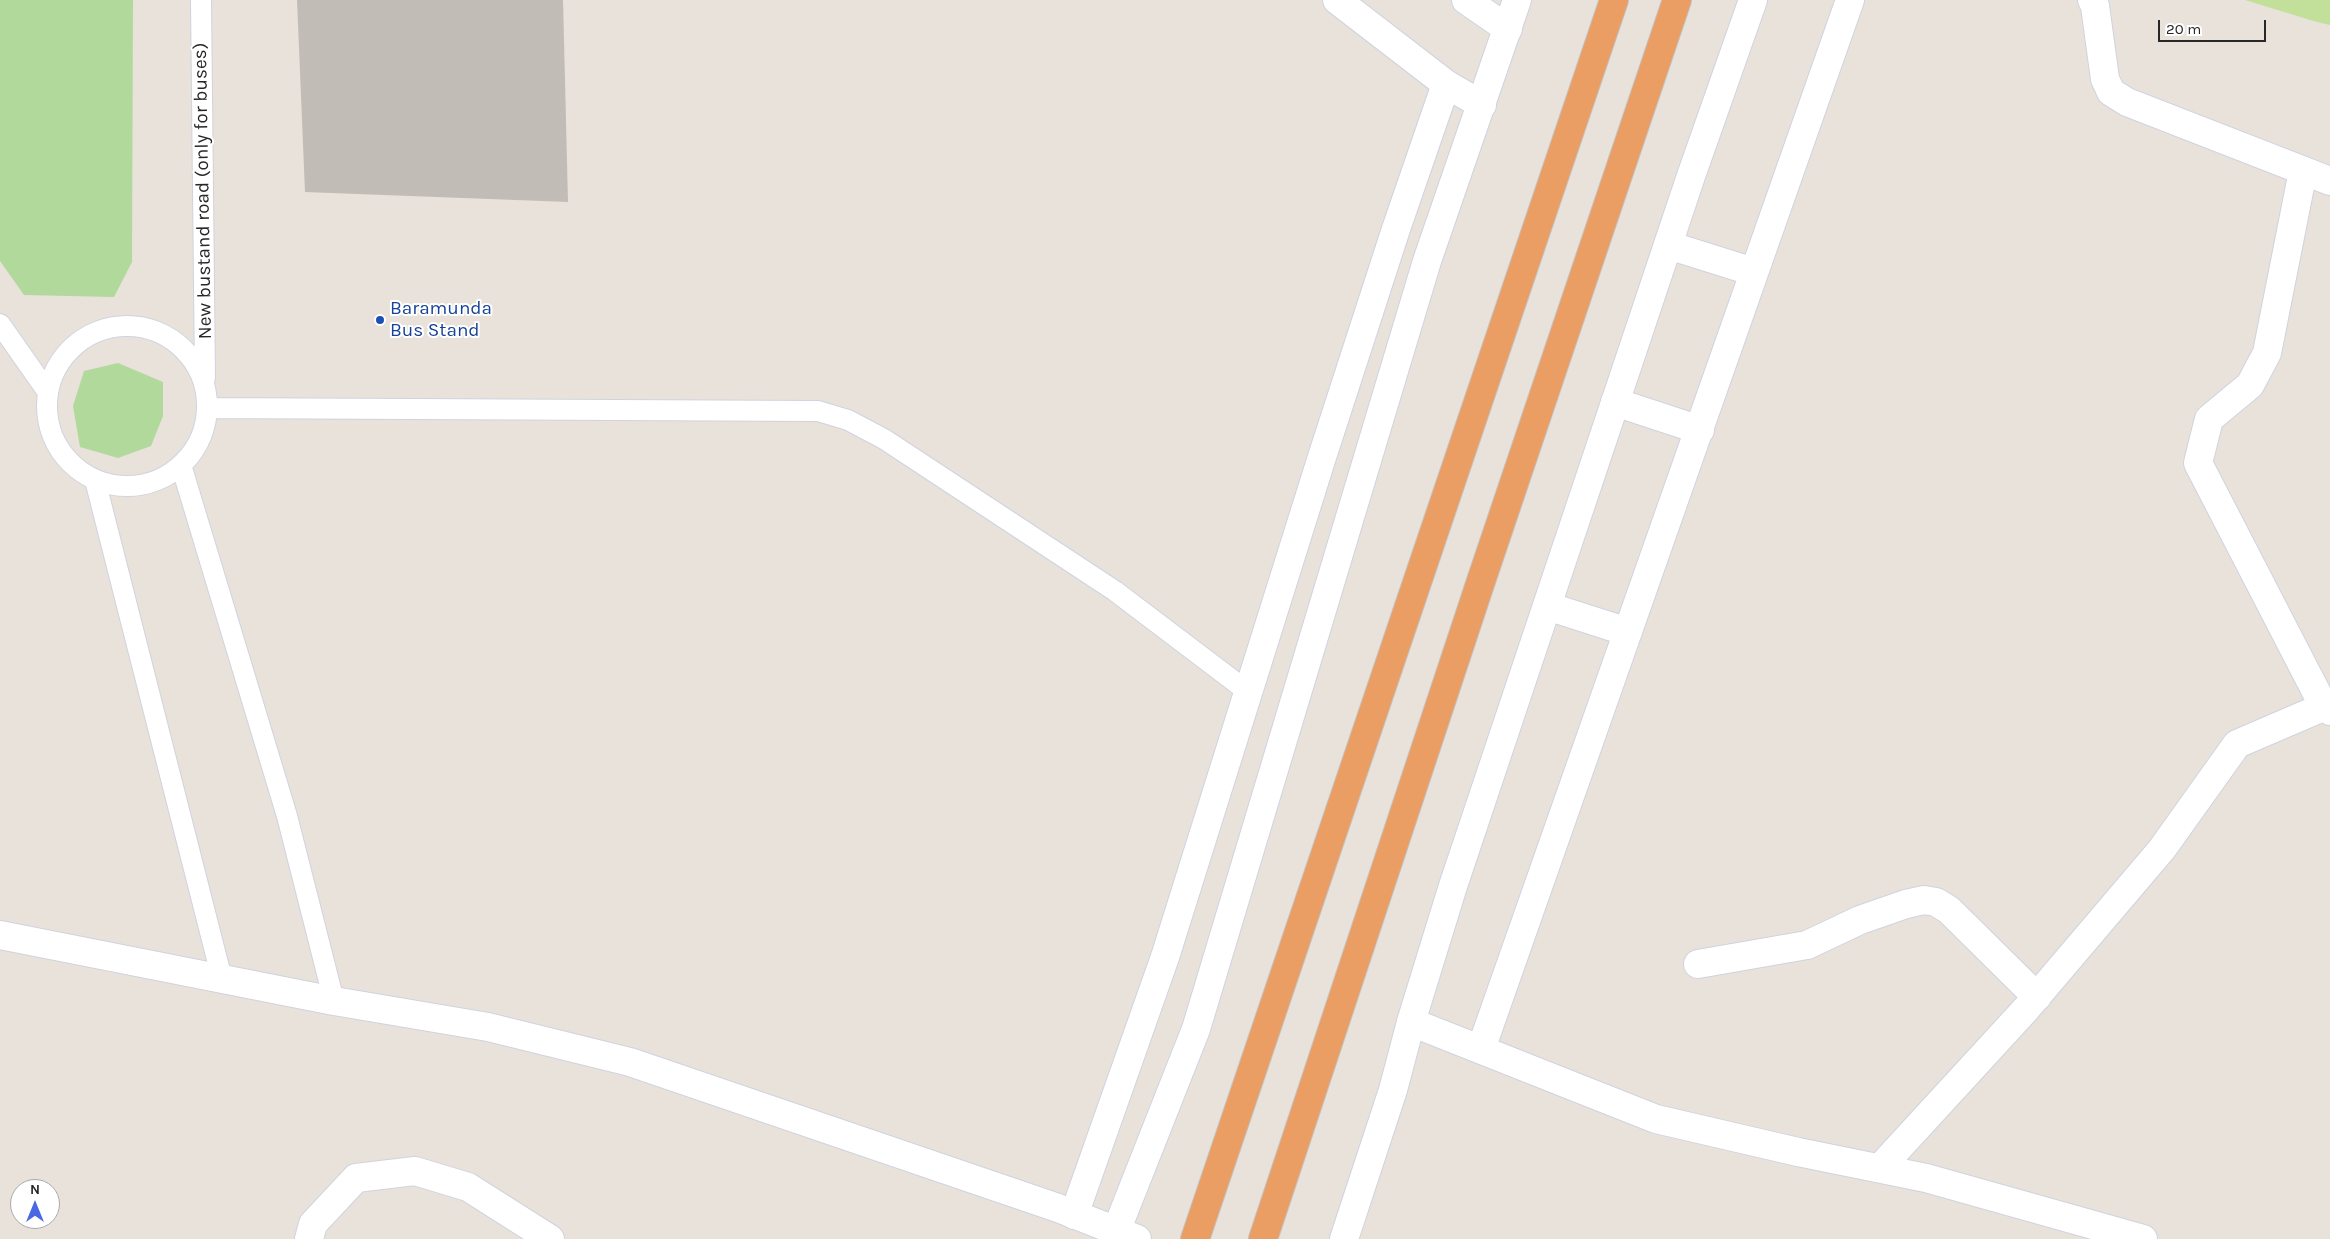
<!DOCTYPE html>
<html>
<head>
<meta charset="utf-8">
<style>
  body { margin:0 }
  #map { position:relative; width:2330px; height:1239px; overflow:hidden; background:#e8e2da; font-family:Karla,sans-serif }
  canvas { display:block }
  .north { position:absolute; left:10px; top:1179px; width:50px; height:50px; box-sizing:border-box; background:#fff; border:1px solid #a9a9a9; border-radius:50%; rotate:0deg; font-size:14px; font-weight:700; line-height:20px; text-align:center; color:#272727 }
  .north::after { content:''; display:block; margin:auto; width:18px; height:22px; background:#4b68e4; clip-path:polygon(50% 0,100% 100%,50% 72%,0 100%) }
  .scale { position:absolute; left:2158px; top:20px; width:108px; height:22px; box-sizing:border-box; border:2px solid #272727; border-top:0; padding-left:6px; font-size:15px; line-height:18px; white-space:nowrap; color:#272727; -webkit-text-stroke:4px #fff; paint-order:stroke }
</style>
</head>
<body>
<div id="map">
<canvas width="2330" height="1239"></canvas>
<div class="north">N</div>
<div class="scale">20 m</div>
</div>
<script>
const c = document.querySelector('canvas').getContext('2d');
c.lineJoin = 'round';
function fillPath(path, color) { c.fillStyle = color; c.fill(path, 'evenodd'); }
const shape = rows => new Path2D(rows.map(r => 'M' + r).join(''));
function stroke(path, color, width, dash) { c.strokeStyle = color; c.lineWidth = width; c.lineCap = dash ? 'butt' : 'round'; c.setLineDash(dash || []); c.stroke(path); }
function write(font, color, halo, rows, align = 'center') {
  c.font = font + ' Karla,sans-serif'; c.lineWidth = 4; c.setLineDash([]); c.textBaseline = 'middle'; c.strokeStyle = halo; c.fillStyle = color; for (const [text, x, y, turn = 0] of rows) {
    c.save(); c.translate(x, y); c.rotate((+turn || 0) * Math.PI / 180); c.textAlign = isNaN(turn) ? turn : align; if (halo) c.strokeText(text, 0, 0); c.fillText(text, 0, 0); c.restore();
  }
}
fillPath(shape([
  [0,0,133,0,132,262,114,297,24,295,0,261],
  [118,363,163,382,163,416,151,446,118,458,80,447,73,406,84,371]
]), '#b1d99c');
fillPath(shape([
  [2245,0,2330,0,2330,25,2317,22]
]), '#c2e099');
fillPath(shape([
  [297,0,563,0,568,202,305,192]
]), '#c1bcb6');
const lane = shape([
  [201,0,205,378],
  [0,324,47,391],
  '47 406a80 80 0 1 1 160 0a80 80 0 1 1-160 0Z',
  [208,408,818,411,848,420,884,439,1115,591,1247,691],
  [181,465,287,816,334,1001],
  [95,480,222,979]
]);
const street = shape([
  [1337,0,1446,84,1482,105],
  [1466,0,1508,29],
  [2092,0,2095,6,2105,79,2111,92,2127,102,2330,181],
  [2303,171,2267,353,2250,385,2209,419,2198,463,2324,707,2330,711],
  [1668,245,1754,272],
  [1615,402,1700,430],
  [1547,606,1628,632],
  [0,935,334,1001,488,1027,630,1062,1058,1208,1137,1239],
  [1698,964,1807,945,1860,920,1906,904,1924,900,1936,902,1949,910,2037,997],
  [1411,1022,1656,1119,1798,1152,1926,1178,2143,1239],
  [1481,1049,1850,0],
  [1880,1168,2026,1009,2162,849,2237,744,2330,704],
  [1074,1215,1165,957,1322,457,1396,229,1446,84],
  [309,1239,313,1224,356,1178,415,1171,468,1187,550,1239]
]);
const secondary = shape([
  [1113,1239,1196,1029,1427,261,1517,0],
  [1344,1239,1393,1090,1411,1022,1453,886,1691,176,1753,0]
]);
const highway = shape([
  [1195,1239,1614,0],
  [1263,1239,1481,581,1677,0]
]);
stroke(lane, '#d0d3df', 22);
stroke(street, '#d0d3df', 30);
stroke(secondary, '#d0d3df', 30);
stroke(highway, '#c3c3c3', 30);
stroke(lane, '#fff', 20);
stroke(street, '#fff', 28);
stroke(secondary, '#fff', 28);
stroke(highway, '#eb9e63', 28);
for (const [x, y, r, color] of [
  [380,320,5,"#1a4fb4"]
]) { const dot = new Path2D(); dot.arc(x, y, r, 0, 2 * Math.PI); c.fillStyle = color; c.fill(dot); stroke(dot, '#fff', 2); }
write('19px', '#272727', '#fff', [
  ["New bustand road (only for buses)",203,191,-91]
]);
write('19px', '#164399', '#fff', [
  ["Baramunda",390,309],
  ["Bus Stand",390,331]
], 'left');
</script>
</body>
</html>
